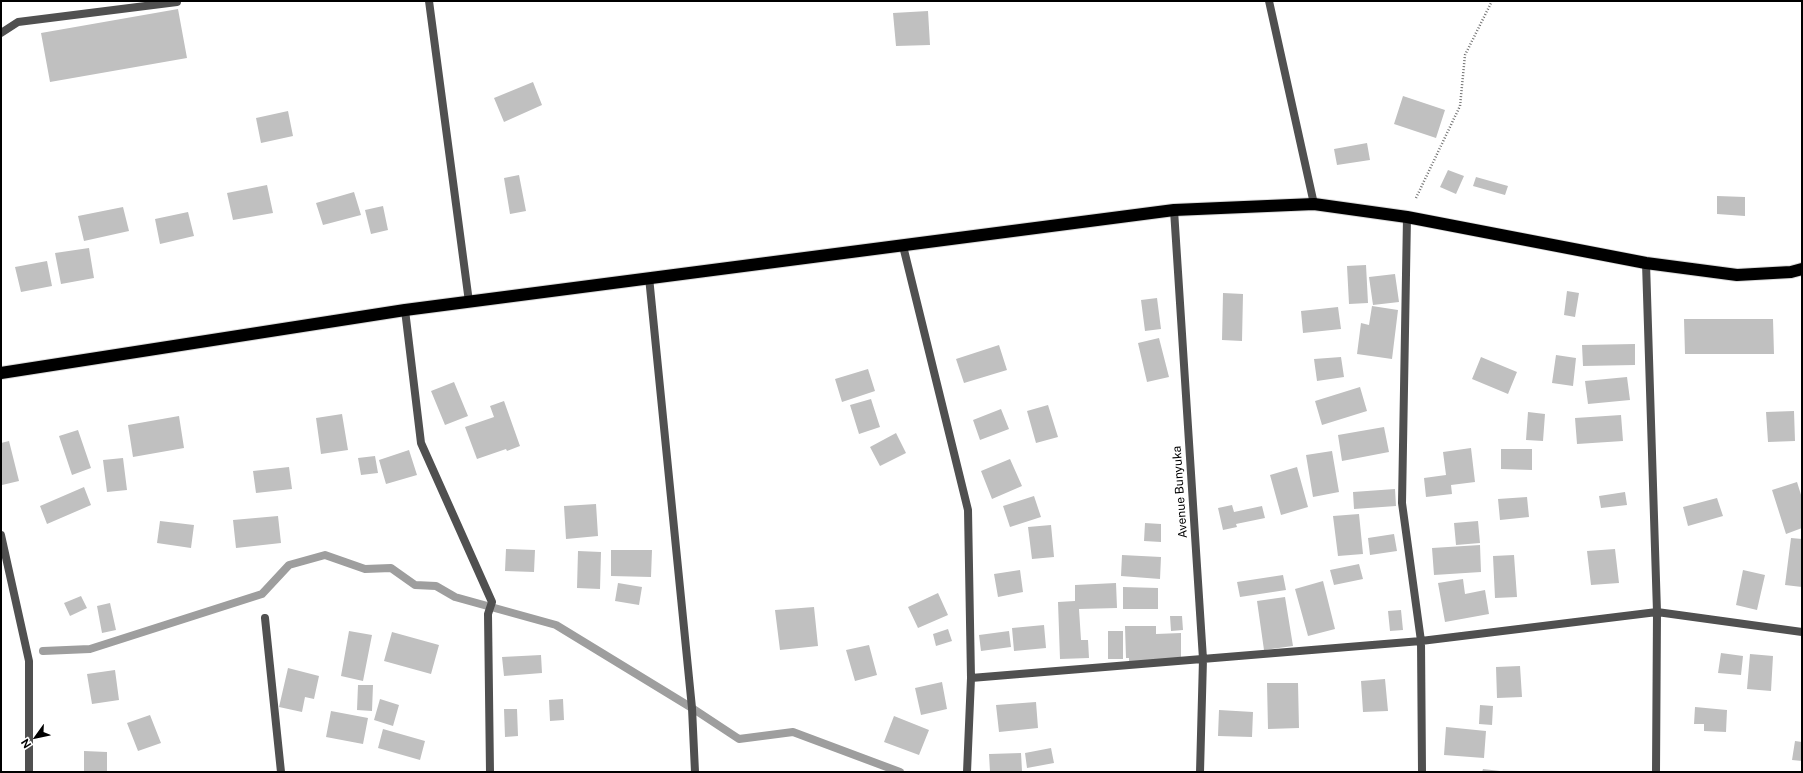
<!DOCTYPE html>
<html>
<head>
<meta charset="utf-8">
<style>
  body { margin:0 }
  #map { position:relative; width:1803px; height:773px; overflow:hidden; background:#fff; font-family:"Public Sans",sans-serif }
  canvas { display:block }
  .frame { position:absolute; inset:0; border:2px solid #000; pointer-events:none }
  .north { position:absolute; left:16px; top:717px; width:40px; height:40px; -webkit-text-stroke:3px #fff; paint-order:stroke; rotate:237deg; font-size:11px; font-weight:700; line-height:16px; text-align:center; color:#000 }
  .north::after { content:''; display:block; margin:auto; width:14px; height:18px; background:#000; clip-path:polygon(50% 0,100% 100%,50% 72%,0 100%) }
</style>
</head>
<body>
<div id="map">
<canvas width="1803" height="773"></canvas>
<div class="frame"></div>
<div class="north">N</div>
</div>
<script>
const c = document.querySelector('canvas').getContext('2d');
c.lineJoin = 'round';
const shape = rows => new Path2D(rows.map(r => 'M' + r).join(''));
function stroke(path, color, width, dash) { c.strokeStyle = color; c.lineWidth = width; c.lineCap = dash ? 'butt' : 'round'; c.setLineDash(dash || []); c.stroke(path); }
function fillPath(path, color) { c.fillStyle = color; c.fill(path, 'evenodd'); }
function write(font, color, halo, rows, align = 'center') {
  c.font = font + ' "Public Sans",sans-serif'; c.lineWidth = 3; c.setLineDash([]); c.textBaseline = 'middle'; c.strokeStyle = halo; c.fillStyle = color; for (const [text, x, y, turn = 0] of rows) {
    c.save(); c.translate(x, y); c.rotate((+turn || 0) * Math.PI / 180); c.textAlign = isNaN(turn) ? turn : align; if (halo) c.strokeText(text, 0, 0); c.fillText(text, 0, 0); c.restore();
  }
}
stroke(shape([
  [43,651,90,649,262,594,289,565,325,555,365,569,391,568,415,585,436,586,455,597,556,625,692,708,739,739,793,732,900,772]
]), '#9e9e9e', 8);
fillPath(shape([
  [178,9,187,58,50,82,41,33],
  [928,11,930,45,896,46,893,13],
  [533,82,542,105,504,122,494,98],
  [1403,96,1445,110,1436,138,1394,124],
  [288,111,293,136,261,143,256,118],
  [1367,143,1370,160,1337,165,1334,149],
  [1448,170,1464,176,1456,194,1440,187],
  [519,175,526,211,510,214,504,178],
  [1476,177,1508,186,1505,195,1473,186],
  [267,185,273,213,233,220,227,193],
  [354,192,361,215,323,225,316,203],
  [1717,196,1745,197,1745,216,1717,214],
  [383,206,388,230,371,234,365,210],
  [123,207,129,231,84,241,78,216],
  [188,212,194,236,160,244,155,219],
  [89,248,94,278,61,284,55,253],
  [47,261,52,286,21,292,15,267],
  [1366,265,1368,303,1349,304,1347,266],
  [1395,274,1399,302,1373,305,1369,277],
  [1567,291,1579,293,1575,317,1564,315],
  [1223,293,1243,294,1242,341,1222,340],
  [1157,298,1161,329,1145,331,1141,300],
  [1372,306,1398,310,1392,359,1357,354,1361,323,1369,325],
  [1338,307,1341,329,1303,333,1301,311],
  [1684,319,1773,319,1774,354,1685,354],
  [1159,338,1169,377,1147,382,1138,343],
  [1635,344,1635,365,1583,366,1582,345],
  [999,345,1007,370,964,383,956,359],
  [1556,355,1576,358,1573,386,1552,383],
  [1341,357,1344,377,1317,381,1314,359],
  [1481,357,1517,372,1508,394,1472,379],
  [868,369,875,391,842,402,835,379],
  [1627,377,1630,400,1588,404,1585,381],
  [454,382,468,416,445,425,431,391],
  [1360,387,1367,411,1322,425,1315,401],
  [871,399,880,427,859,434,850,405],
  [504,401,520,446,507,451,506,449,477,459,465,427,494,417,490,406],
  [1048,405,1058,437,1036,443,1027,411],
  [1001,409,1009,429,980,440,973,420],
  [1794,411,1795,441,1768,442,1766,412],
  [1528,412,1545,414,1543,441,1526,440],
  [342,414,348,450,321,454,316,418],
  [1621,415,1623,441,1577,444,1575,418],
  [179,416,184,448,133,457,128,425],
  [1384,427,1389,452,1342,461,1338,435],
  [78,430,91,468,72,475,59,436],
  [896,433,906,453,880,466,870,447],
  [9,441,19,481,2,485,1,443],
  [1471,448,1475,482,1451,485,1452,494,1426,497,1424,478,1446,475,1443,452],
  [1501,449,1532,449,1532,470,1501,469],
  [409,450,417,475,386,484,379,460],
  [1332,451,1339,492,1313,497,1306,455],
  [375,456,378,473,361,475,358,458],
  [123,458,127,490,107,492,103,460],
  [1010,459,1022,486,992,499,981,471],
  [289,467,292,489,256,493,253,471],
  [1297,467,1308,507,1281,515,1270,475],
  [1797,482,1802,498,1802,528,1786,534,1772,490],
  [84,487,91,505,47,524,40,506],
  [1395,489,1396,506,1354,509,1353,492],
  [1625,492,1627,505,1601,508,1599,496],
  [1034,496,1041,517,1010,527,1003,506],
  [1527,497,1529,517,1500,520,1498,499],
  [1717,498,1723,516,1688,526,1683,507],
  [596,504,598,536,566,539,564,506],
  [1232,505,1234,512,1262,506,1265,518,1236,524,1237,527,1223,530,1218,508],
  [1359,514,1363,554,1338,556,1333,516],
  [278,516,281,543,236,548,233,520],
  [160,521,194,525,191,548,157,543],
  [1478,521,1480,543,1456,545,1454,523],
  [1145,523,1161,524,1161,542,1144,541],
  [1051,525,1054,557,1032,559,1028,527],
  [1394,534,1397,551,1370,555,1368,538],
  [1791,538,1802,539,1802,587,1785,585],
  [1480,545,1481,572,1434,575,1432,548],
  [506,549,535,550,534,572,505,571],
  [1615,549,1619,583,1591,585,1587,551],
  [611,550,652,550,651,577,611,576],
  [578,551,601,552,600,589,577,588],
  [1122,555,1161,557,1160,579,1121,576],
  [1514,555,1517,597,1495,598,1493,556],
  [1359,564,1363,579,1334,585,1330,570],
  [1020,570,1023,592,998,597,994,574],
  [1743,570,1765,575,1757,610,1736,605],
  [1283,575,1286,590,1240,597,1237,582],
  [1463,579,1465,594,1485,590,1489,614,1445,622,1438,583],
  [1323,581,1335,629,1308,636,1295,589],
  [618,583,642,587,639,605,615,601],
  [1116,583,1117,608,1079,609,1081,640,1088,640,1089,658,1060,659,1058,602,1075,601,1075,585],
  [1123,587,1158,588,1158,609,1123,609],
  [938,593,948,615,918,628,908,607],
  [81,596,87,608,70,616,64,603],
  [1285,597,1293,646,1264,650,1257,601],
  [110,603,116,630,102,633,97,606],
  [814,607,818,646,780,650,775,610],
  [1401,610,1403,630,1390,631,1388,611],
  [1170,616,1182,616,1183,630,1171,631],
  [1044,625,1046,648,1014,651,1012,628],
  [1125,626,1156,626,1156,634,1181,633,1181,660,1129,663,1129,658,1126,658],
  [948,629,952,641,936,646,933,634],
  [349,631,372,635,363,681,341,676],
  [1009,631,1011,647,981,651,979,635],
  [1108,631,1123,631,1123,659,1108,659],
  [392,632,439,645,431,674,384,661],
  [869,645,877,675,855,681,846,650],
  [1721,653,1743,656,1741,675,1718,673],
  [1750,654,1773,656,1771,691,1747,689],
  [541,655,542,673,504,676,502,657],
  [1520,666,1522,697,1497,698,1496,667],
  [288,668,319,676,314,699,305,697,302,712,279,707],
  [115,670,119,700,92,704,87,674],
  [1385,679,1388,711,1363,712,1361,681],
  [942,682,947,709,921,715,915,688],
  [1267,683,1298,683,1299,728,1268,729],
  [358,685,373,685,372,711,357,710],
  [380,699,399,705,393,726,374,720],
  [563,699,564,720,550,721,549,700],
  [1036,702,1038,728,999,732,996,705],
  [1480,705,1493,706,1492,725,1479,724],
  [1695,707,1727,710,1726,732,1704,731,1704,724,1694,724],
  [504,709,517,709,518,736,505,737],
  [1219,710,1253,712,1252,737,1218,736],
  [331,711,368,718,363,744,326,737],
  [150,715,161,743,138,751,127,723],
  [894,716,929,730,919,755,884,742],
  [1446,727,1486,731,1484,758,1444,755],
  [383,729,425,741,420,760,378,748],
  [1795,741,1802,742,1802,761,1792,760],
  [1051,748,1054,763,1027,768,1025,753],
  [84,751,107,752,107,772,84,772],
  [1021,753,1022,771,990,772,989,754],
  [1483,769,1500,771,1500,772,1482,772]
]), '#c0c0c0');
const highway = shape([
  [1,373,405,310,1174,210,1314,204,1407,217,1646,263,1737,275,1791,272,1802,269]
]);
stroke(highway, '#dbdbdb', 14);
stroke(shape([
  [1416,198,1460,106,1465,55,1492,1]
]), '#727272', 2.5, [1, 2]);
stroke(shape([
  [1,33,18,22,177,2,177,1]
]), '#505050', 8);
stroke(shape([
  [429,1,469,302],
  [1269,1,1314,204],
  [1174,210,1203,659,1200,772],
  [1407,217,1402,503,1421,641,1422,772],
  [903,246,968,510,971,678,967,772],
  [1646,263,1657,612,1656,772],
  [649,277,692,708,695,772],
  [405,310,421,443,492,602,488,614,490,772],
  [1,535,29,661,29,772],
  [265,618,281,772],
  [971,678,1421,641,1657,612,1802,632]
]), '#505050', 8);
stroke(highway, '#000', 12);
write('12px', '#000', '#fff', [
  ["Avenue Bunyuka",1180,492,-94]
]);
</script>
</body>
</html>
